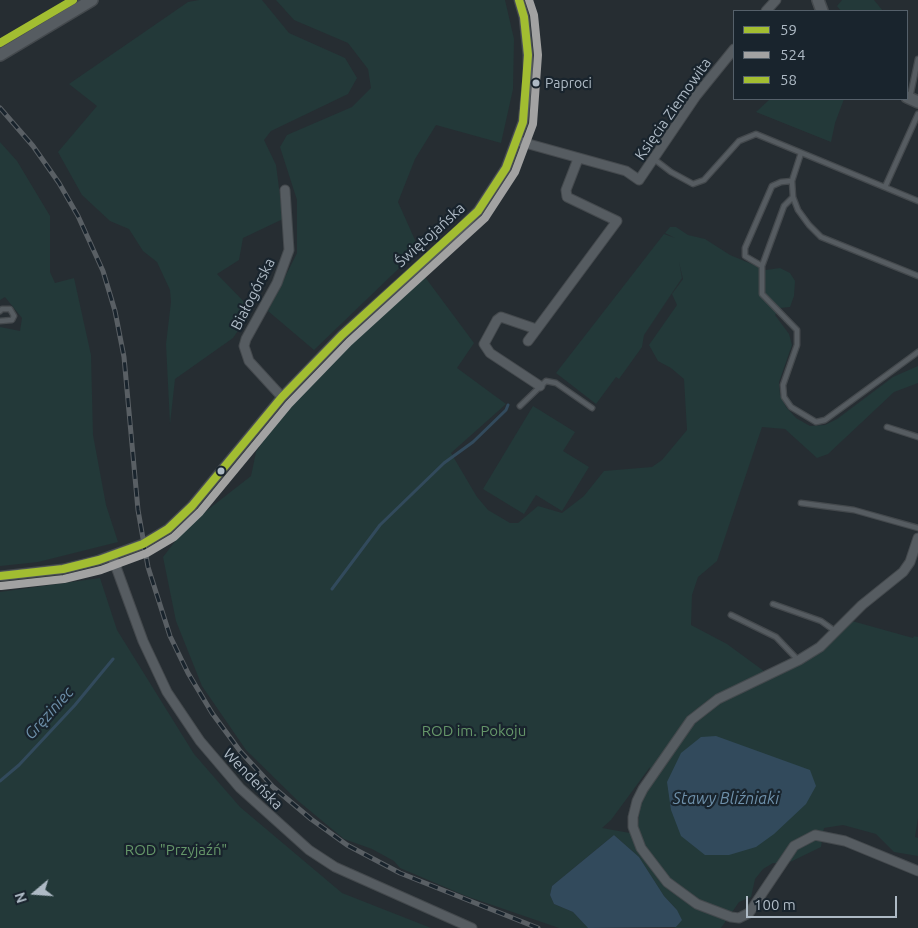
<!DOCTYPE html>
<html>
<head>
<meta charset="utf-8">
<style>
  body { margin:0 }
  #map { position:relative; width:918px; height:928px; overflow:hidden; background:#262d32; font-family:Ubuntu,sans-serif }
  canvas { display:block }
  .legend { position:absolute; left:733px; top:10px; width:175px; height:90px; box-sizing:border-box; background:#19242d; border:1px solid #55606a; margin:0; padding:6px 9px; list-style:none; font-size:15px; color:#aebac5 }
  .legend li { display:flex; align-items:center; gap:10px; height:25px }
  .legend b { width:25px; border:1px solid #55606a }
  .north { position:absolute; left:10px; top:868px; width:50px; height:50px; -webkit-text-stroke:4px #19242d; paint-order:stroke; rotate:252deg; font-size:14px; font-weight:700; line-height:20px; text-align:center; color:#aebac5 }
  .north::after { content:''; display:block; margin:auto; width:18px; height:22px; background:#aebac5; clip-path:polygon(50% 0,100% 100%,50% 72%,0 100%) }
  .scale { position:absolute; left:746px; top:896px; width:151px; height:22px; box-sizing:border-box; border:2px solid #aebac5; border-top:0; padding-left:6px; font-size:15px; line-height:18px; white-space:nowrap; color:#aebac5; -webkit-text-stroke:4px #19242d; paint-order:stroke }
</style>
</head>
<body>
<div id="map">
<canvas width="918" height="928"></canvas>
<ul class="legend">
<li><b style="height:6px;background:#a2bd31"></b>59</li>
<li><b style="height:6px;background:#a2a2a2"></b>524</li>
<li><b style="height:6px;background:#a2bd31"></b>58</li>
</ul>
<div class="north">N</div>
<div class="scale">100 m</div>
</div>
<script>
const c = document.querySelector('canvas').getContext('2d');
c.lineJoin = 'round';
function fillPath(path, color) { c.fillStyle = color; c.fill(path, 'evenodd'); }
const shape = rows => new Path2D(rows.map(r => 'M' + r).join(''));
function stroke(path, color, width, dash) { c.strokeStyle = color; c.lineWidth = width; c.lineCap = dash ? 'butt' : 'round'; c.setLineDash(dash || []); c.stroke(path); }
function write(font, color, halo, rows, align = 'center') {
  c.font = font + ' Ubuntu,sans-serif'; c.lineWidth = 4.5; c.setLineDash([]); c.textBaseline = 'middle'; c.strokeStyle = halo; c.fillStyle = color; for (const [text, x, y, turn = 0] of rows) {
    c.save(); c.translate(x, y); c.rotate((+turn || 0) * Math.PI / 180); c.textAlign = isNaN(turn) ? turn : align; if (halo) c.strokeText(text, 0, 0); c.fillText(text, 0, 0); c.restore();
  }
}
fillPath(shape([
  [199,0,262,0,289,33,345,58,357,78,348,94,271,131,264,140,276,165,283,219,243,238,239,260,217,274,252,310,233,338,175,379,170,424,166,344,171,302,170,290,157,262,143,251,129,229,110,221,82,195,58,152,97,106,69,84,188,2],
  [276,0,505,0,514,39,513,89,501,143,436,125,415,159,398,202,419,249,314,350,268,311,297,253,297,200,280,147,287,135,352,107,371,88,368,69,348,43,294,20],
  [842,0,874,0,883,11,841,11,837,6],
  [770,99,844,99,835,123,831,142,756,112],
  [0,142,17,161,50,216,50,272,55,283,74,278,91,355,93,435,106,505,118,542,38,562,0,566,0,327,20,331,22,318,5,297,0,300],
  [670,227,676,227,688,235,705,239,730,255,766,270,780,268,790,273,795,281,794,296,790,307,780,308,775,315,789,334,792,345,779,382,780,395,786,407,796,418,810,426,825,425,837,419,893,377,918,366,918,383,894,392,828,454,817,458,785,429,762,427,717,561,698,577,692,595,691,625,727,644,772,677,815,655,852,621,913,638,914,636,918,637,918,818,915,837,918,838,918,856,894,852,876,834,843,825,824,828,821,847,788,863,773,863,763,869,755,879,751,897,739,902,721,928,673,928,676,927,677,910,664,896,639,857,614,835,552,886,550,895,554,904,573,912,588,928,559,928,466,896,400,868,394,861,372,849,344,839,297,800,246,750,202,686,176,621,163,557,187,526,251,476,256,452,286,407,364,328,425,277,474,343,457,368,506,404,451,453,477,497,488,510,510,523,518,523,538,506,562,513,584,496,604,471,652,467,662,460,687,430,684,379,671,368,658,361,649,345,677,305,672,294,683,279,679,262,682,278,644,335,642,347,619,379,616,377,596,404,556,373,664,234,675,238,665,233],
  [650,767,645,796,640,807,638,826,630,833,602,828,611,820],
  [533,406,575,432,563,451,589,467,562,511,536,495,524,514,483,489],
  [100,578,117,630,194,754,240,807,342,893,431,928,0,928,0,592]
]), '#233939');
fillPath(shape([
  [716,736,810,770,816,786,806,804,774,834,756,847,729,855,705,855,681,836,671,810,667,782,681,753,701,737],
  [614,835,639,857,664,896,677,910,682,920,676,927,588,928,573,912,554,904,550,895,552,886]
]), '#324a5c');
stroke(shape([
  [332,589,380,525,444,463,473,442,506,410,508,405],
  [0,781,19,765,75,705,113,659]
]), '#324a5c', 3);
const service = shape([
  [910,97,918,59],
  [801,153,792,181,793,197,798,210,809,225,821,237,918,276],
  [654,159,671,172,693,184,704,180,739,141,756,134,918,201],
  [885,187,918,114],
  [793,197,784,206,762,266,762,294,797,330,797,345,783,385,784,397,791,407,816,422,825,420,918,352],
  [762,266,745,256,745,248,772,186,781,182,792,181],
  [0,311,2,309,10,309,14,316,12,320,0,321],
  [520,406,546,381,556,383,592,408],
  [887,427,918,437],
  [801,503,854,510,918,528],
  [773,604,821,621,835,631],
  [731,615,776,637,798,660]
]);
const minor = shape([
  [766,11,776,0],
  [518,141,626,171,639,180,696,96,734,49],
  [536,329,501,317,497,320,484,344,490,353,540,386],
  [528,341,617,221,567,197,566,190,578,159],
  [282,397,249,361,244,346,246,339,277,283,289,250,285,190],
  [918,538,910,562,903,572,862,605,820,647,799,660,718,699,691,720,643,789,637,801,633,817,633,827,641,848,667,882,697,904,731,917,739,918,749,913,794,846,815,835,845,841,918,871],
  [112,556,143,641,167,692,200,741,240,788,309,850,335,867,472,928],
  [0,576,63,569,99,560,143,544,168,529,192,506,282,397,342,335,461,228,478,211,506,168,523,122,528,77,528,55,524,17,519,0]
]);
const tertiary = shape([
  [818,0,822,11],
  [0,55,92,0],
  [907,97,918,102]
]);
stroke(service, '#44494d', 7);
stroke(minor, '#44494d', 11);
stroke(tertiary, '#44494d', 14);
stroke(service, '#565c61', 4.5);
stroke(minor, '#565c61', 9);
stroke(tertiary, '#565c61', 11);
const rail = shape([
  [0,108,33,146,59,183,78,216,103,271,115,311,124,357,138,510,148,567,170,636,188,673,212,713,240,751,273,787,311,819,347,845,400,873,538,928]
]);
stroke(rail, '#595f64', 5);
stroke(rail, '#19242d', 3, [9]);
stroke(shape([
  [0,576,63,569,99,560,143,544,168,529,192,506,282,397,342,335,478,211,506,168,523,122,528,55,524,17,519,0]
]), '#a2bd31', 8);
stroke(shape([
  [1,586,64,579,101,570,147,553,174,537,200,512,289,404,349,342,485,218,515,172,533,124,538,55,534,15,529,0]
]), '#a2a2a2', 8);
stroke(shape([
  [0,43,73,0]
]), '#a2bd31', 8);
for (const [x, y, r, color] of [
  [536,83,4.5,"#aebac5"],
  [221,471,4.5,"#aebac5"]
]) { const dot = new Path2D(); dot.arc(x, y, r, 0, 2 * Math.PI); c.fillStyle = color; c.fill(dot); stroke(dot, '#19242d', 2); }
write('14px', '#aebac5', '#19242d', [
  ["Paproci",545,83]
], 'left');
write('15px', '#aebac5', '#19242d', [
  ["Księcia Ziemowita",673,109,-55],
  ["Świętojańska",430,235,-42],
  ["Białogórska",253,294,-63],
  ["Wendeńska",253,779,46]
]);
write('15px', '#659669', '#19242d', [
  ["ROD im. Pokoju",474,731],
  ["ROD \"Przyjaźń\"",176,850]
]);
write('italic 16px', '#6e90aa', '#19242d', [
  ["Gręziniec",49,713,-48],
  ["Stawy Bliźniaki",726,799]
]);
</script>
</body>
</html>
